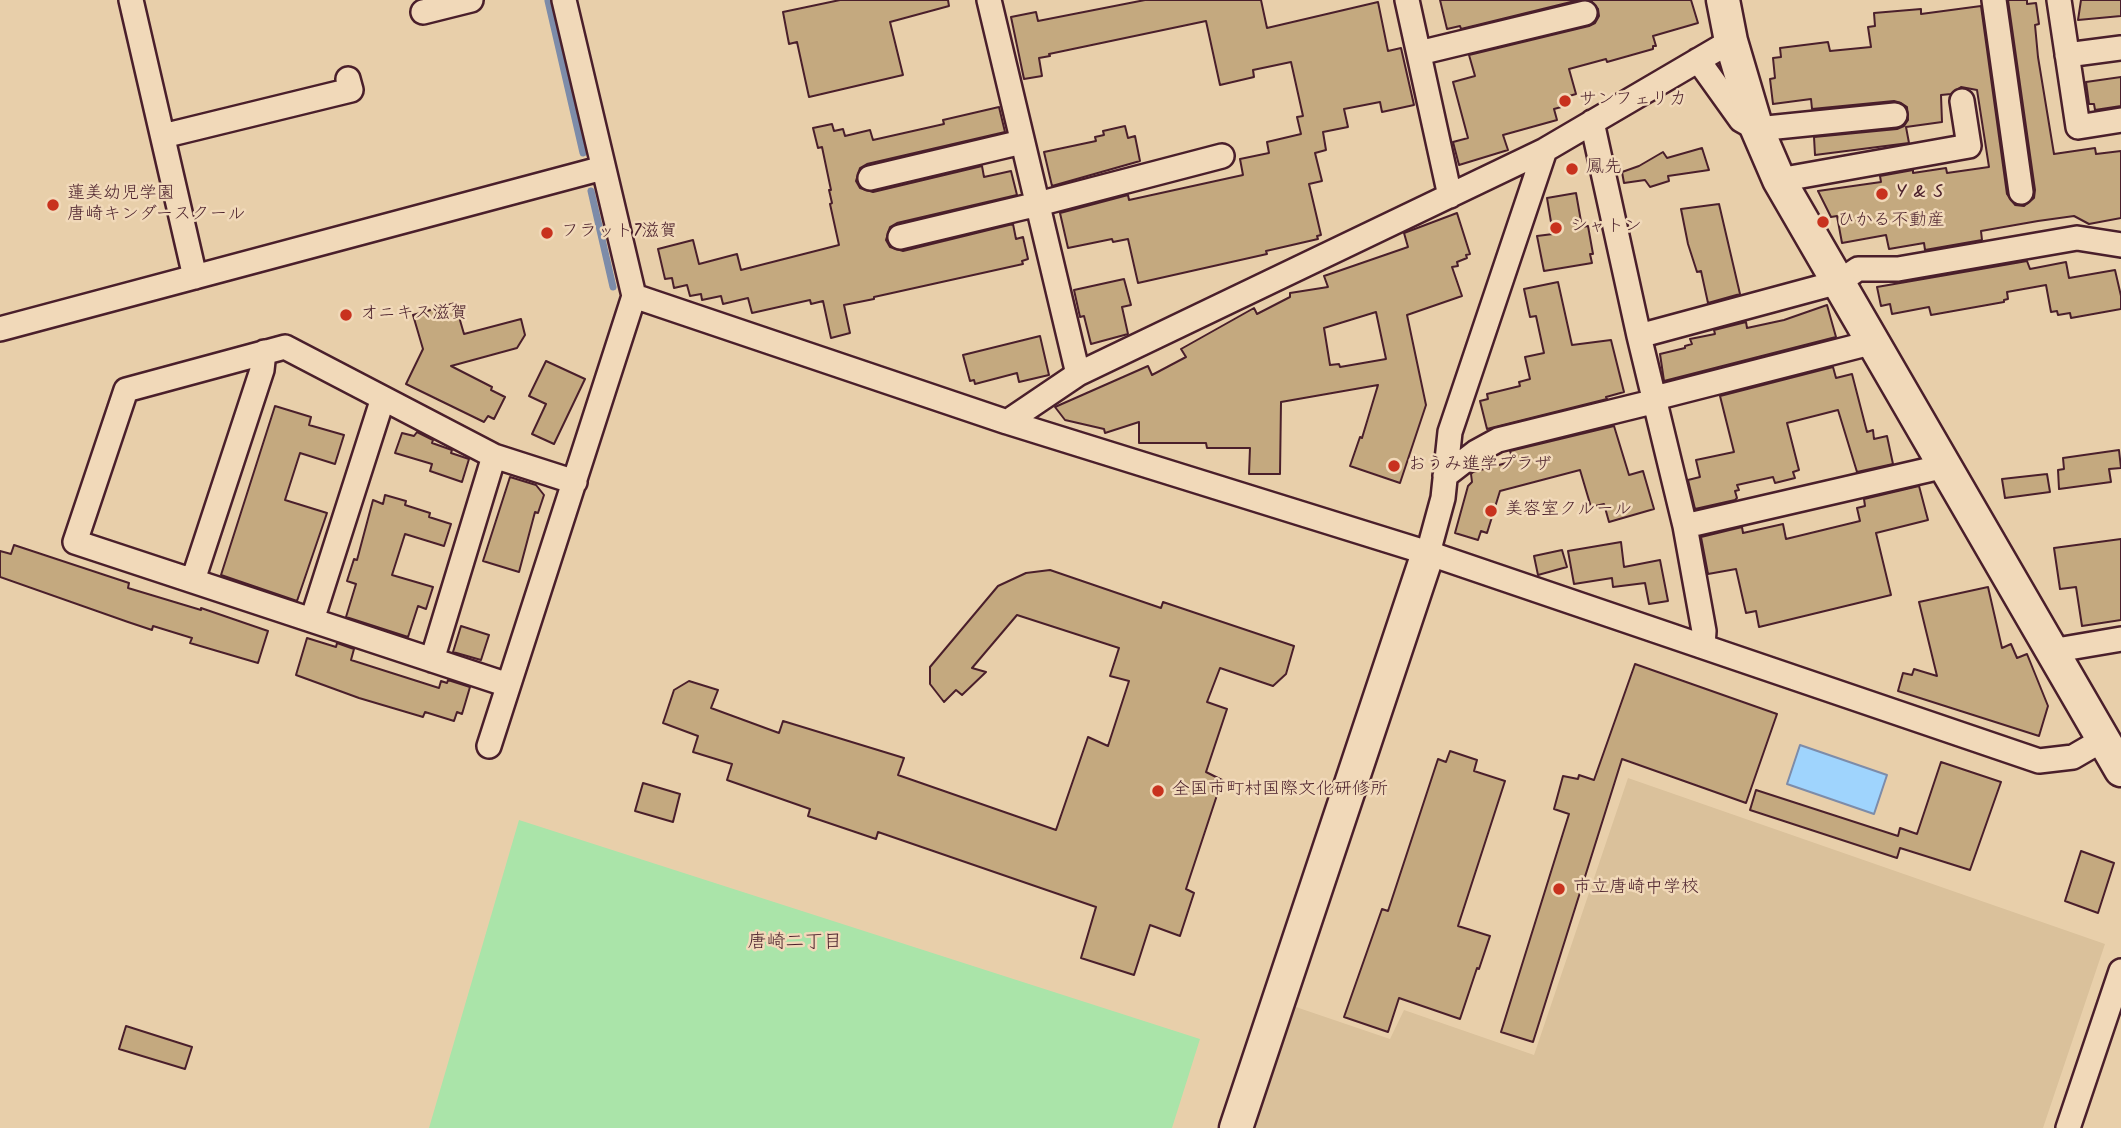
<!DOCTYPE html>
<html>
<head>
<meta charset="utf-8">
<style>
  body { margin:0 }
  canvas { display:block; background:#e8cfaa }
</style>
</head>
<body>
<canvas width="2121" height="1128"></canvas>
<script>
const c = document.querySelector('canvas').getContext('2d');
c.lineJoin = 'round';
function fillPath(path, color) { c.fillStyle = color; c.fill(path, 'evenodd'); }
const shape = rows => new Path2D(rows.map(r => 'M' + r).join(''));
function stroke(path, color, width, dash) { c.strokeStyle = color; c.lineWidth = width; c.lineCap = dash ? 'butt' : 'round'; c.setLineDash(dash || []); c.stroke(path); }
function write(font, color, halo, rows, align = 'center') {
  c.font = font + ' Kalam,"Klee One",sans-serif'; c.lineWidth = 5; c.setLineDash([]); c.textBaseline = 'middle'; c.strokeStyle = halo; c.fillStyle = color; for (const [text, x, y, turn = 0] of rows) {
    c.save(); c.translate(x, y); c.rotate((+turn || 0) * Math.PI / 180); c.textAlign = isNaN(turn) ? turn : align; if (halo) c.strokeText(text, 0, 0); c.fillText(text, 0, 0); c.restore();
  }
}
fillPath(shape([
  [1628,778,2105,944,2043,1128,1251,1128,1290,1005,1390,1039,1404,1010,1534,1055]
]), '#dac19b');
fillPath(shape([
  [519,820,1200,1039,1172,1128,429,1128]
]), '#aae4a9');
const water = shape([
  [1800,745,1887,775,1874,814,1787,784,1800,745]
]);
fillPath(water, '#9fd4fd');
stroke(water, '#7d8ca9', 2);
stroke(shape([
  [548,1,583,153],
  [591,191,613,287]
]), '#7d8ca9', 7);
const building = shape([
  [840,0,948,0,949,6,890,22,903,75,809,97,797,42,789,44,783,12,840,0],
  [1145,0,1261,0,1267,28,1378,2,1388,51,1401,48,1414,105,1382,112,1380,102,1344,109,1348,127,1323,132,1326,150,1315,153,1322,181,1309,184,1321,235,1317,236,1318,239,1266,251,1267,254,1138,283,1128,239,1113,242,1112,239,1068,248,1060,213,1128,195,1129,200,1243,175,1240,159,1269,153,1267,142,1301,134,1297,117,1303,116,1291,62,1253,70,1254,77,1220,85,1206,21,1049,54,1050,56,1039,58,1042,76,1024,79,1011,17,1036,12,1038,21,1145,0],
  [1440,0,1579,0,1461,29,1460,26,1447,29,1440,0],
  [1590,0,1691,0,1698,23,1653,36,1656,46,1653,46,1653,49,1607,62,1606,59,1569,69,1576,94,1562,98,1565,106,1554,109,1557,120,1503,135,1508,150,1459,165,1453,142,1468,138,1453,82,1475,76,1469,55,1589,26,1595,23,1599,16,1598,9,1590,0],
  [2008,0,2027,0,2027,4,2036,3,2039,24,2035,25,2038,57,2054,154,2095,148,2096,154,2121,151,2121,218,2089,224,2074,216,2038,221,1981,231,1982,240,1925,250,1924,243,1889,249,1886,235,1842,243,1837,216,1831,217,1818,191,1881,182,1880,176,1913,170,1913,173,1946,168,1947,173,1989,167,1977,90,1961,87,1951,94,1941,95,1942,122,1906,127,1909,143,1815,155,1814,137,1897,129,1904,126,1908,120,1907,107,1901,103,1894,101,1812,109,1811,99,1773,104,1770,79,1775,78,1773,58,1781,57,1780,48,1828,42,1830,51,1871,47,1868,27,1875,26,1874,13,1921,9,1921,14,1981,6,2007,194,2015,205,2024,206,2034,198,2035,190,2008,0],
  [2081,0,2121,0,2121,16,2078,20,2081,0],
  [2121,77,2121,106,2095,110,2094,104,2089,104,2086,82,2121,77],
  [999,107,1005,132,867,164,860,168,856,181,860,188,873,192,982,166,984,177,1011,171,1017,195,897,223,890,227,886,240,890,247,903,251,1013,224,1016,239,1023,237,1028,259,1022,261,1023,264,874,297,874,299,844,305,850,333,831,338,823,301,811,304,810,300,752,313,748,298,723,304,721,296,702,300,701,294,690,296,687,285,674,288,672,278,665,279,658,249,693,240,699,264,737,254,741,270,839,245,830,204,832,203,829,190,831,190,822,147,818,148,813,128,832,124,834,131,843,129,845,136,870,130,873,140,944,124,943,120,999,107],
  [1125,126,1128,138,1135,136,1140,161,1052,186,1044,152,1096,141,1095,137,1104,135,1103,131,1125,126],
  [1702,148,1709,170,1668,176,1669,181,1650,187,1645,180,1624,183,1622,172,1639,166,1663,152,1667,158,1702,148],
  [1576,193,1582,227,1588,226,1593,254,1590,254,1592,263,1544,271,1537,236,1553,234,1547,198,1576,193],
  [1719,204,1740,294,1708,303,1701,271,1697,272,1688,244,1681,209,1719,204],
  [1457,213,1470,254,1466,255,1467,258,1457,262,1458,266,1452,267,1462,296,1407,315,1426,405,1400,483,1350,466,1360,437,1362,438,1378,385,1281,402,1280,474,1249,474,1250,448,1207,448,1206,443,1139,443,1139,422,1105,433,1104,429,1065,420,1055,407,1148,366,1152,375,1186,357,1181,349,1254,308,1257,314,1290,297,1290,293,1328,287,1324,276,1408,247,1404,233,1457,213],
  [1376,312,1386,359,1340,367,1339,364,1330,365,1324,328,1376,312],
  [2027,261,2030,269,2066,262,2069,278,2115,270,2121,296,2121,309,2071,318,2070,313,2058,315,2057,311,2051,312,2046,285,2007,292,2008,299,2004,300,2004,302,1931,315,1929,307,1892,314,1890,304,1881,306,1877,287,2027,261],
  [1124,279,1131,305,1122,307,1128,334,1091,344,1084,316,1080,317,1074,290,1124,279],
  [1558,282,1572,345,1611,340,1624,392,1606,397,1607,399,1487,429,1480,401,1488,399,1487,394,1520,386,1519,382,1530,379,1525,357,1544,353,1536,316,1530,317,1524,289,1558,282],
  [455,303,464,334,521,319,525,335,517,348,451,366,492,387,491,390,505,397,494,419,488,416,484,422,406,384,423,349,413,315,455,303],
  [1827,305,1836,337,1664,381,1660,354,1685,348,1685,346,1692,344,1690,339,1715,334,1714,330,1746,322,1747,328,1784,320,1827,305],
  [1040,336,1049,375,1019,382,1017,373,975,384,974,380,970,381,963,355,1040,336],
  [546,361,585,379,554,444,532,434,546,404,529,396,546,361],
  [1833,367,1836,378,1852,374,1867,432,1873,430,1874,439,1887,436,1893,464,1857,472,1838,410,1787,423,1799,470,1793,472,1795,478,1775,483,1773,477,1737,485,1739,490,1735,491,1737,498,1735,500,1695,509,1688,480,1700,477,1696,460,1734,452,1720,396,1833,367],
  [275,406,311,417,309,425,344,435,335,464,300,453,285,500,327,513,297,601,221,575,275,406],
  [1614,426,1629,475,1643,471,1654,509,1609,522,1604,504,1591,507,1580,470,1500,491,1487,533,1481,531,1478,540,1455,533,1468,486,1472,482,1471,474,1473,472,1510,462,1513,460,1510,451,1614,426],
  [417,432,433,440,432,443,452,450,451,453,469,459,462,482,430,471,432,464,395,453,402,433,414,436,417,432],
  [2119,450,2121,468,2109,469,2111,482,2059,489,2058,470,2064,469,2063,458,2119,450],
  [2047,474,2050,492,2005,498,2002,479,2047,474],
  [510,477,536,485,544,495,538,513,535,512,519,572,483,561,510,477],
  [1919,486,1928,520,1876,533,1891,595,1759,627,1756,611,1746,613,1736,569,1708,574,1701,537,1742,527,1743,533,1783,524,1786,539,1860,521,1857,508,1865,506,1864,499,1919,486],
  [385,495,406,501,405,505,430,513,429,517,451,524,444,546,405,534,392,575,433,587,426,609,418,606,408,637,346,617,356,584,347,581,354,559,357,560,373,500,383,504,385,495],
  [2121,539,2121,620,2082,626,2076,587,2060,589,2054,548,2121,539],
  [1621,542,1624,567,1660,560,1668,601,1649,604,1645,583,1613,587,1612,578,1574,584,1568,551,1621,542],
  [14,545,129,583,128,588,201,610,201,608,268,631,258,663,190,643,192,638,153,626,152,630,128,622,0,577,0,551,11,554,14,545],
  [1562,550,1567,567,1538,575,1534,556,1562,550],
  [1050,570,1161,608,1163,602,1294,646,1286,674,1273,686,1220,668,1207,702,1227,709,1206,772,1222,780,1186,889,1194,893,1180,936,1150,925,1134,975,1081,958,1096,907,878,832,876,839,808,816,810,809,727,780,732,764,693,752,698,736,663,723,674,690,689,681,718,690,711,708,779,733,783,721,904,758,898,775,1056,830,1088,737,1108,746,1129,681,1110,676,1119,648,1017,615,972,668,986,672,962,695,956,690,944,702,930,684,930,667,998,586,1026,573,1050,570],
  [1988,587,2002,648,2011,644,2017,658,2027,654,2048,706,2039,736,1898,691,1903,673,1912,675,1914,669,1937,676,1919,602,1988,587],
  [461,626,489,635,481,660,453,652,461,626],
  [307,638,336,647,337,643,354,649,351,660,439,688,441,681,447,683,448,680,470,687,462,714,457,712,454,721,425,712,423,717,359,698,296,675,307,638],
  [1635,664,1777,714,1746,803,1622,759,1533,1042,1501,1032,1569,814,1554,809,1563,776,1578,779,1579,775,1594,780,1635,664],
  [1450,751,1477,760,1474,771,1505,781,1458,926,1490,936,1479,969,1477,968,1460,1019,1399,998,1388,1032,1344,1017,1382,909,1388,911,1438,759,1446,762,1450,751],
  [1941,762,2001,782,1970,870,1900,848,1897,858,1750,810,1756,790,1898,836,1900,828,1917,834,1941,762],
  [643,783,680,794,673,822,635,811,643,783],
  [2081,851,2114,863,2098,913,2065,901,2081,851],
  [126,1026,192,1047,185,1069,119,1049,126,1026]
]);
fillPath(building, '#c4a97f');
stroke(building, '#4a1f2b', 2);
const street = shape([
  [131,0,195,277],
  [989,0,1078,374],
  [1407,0,1450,196],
  [1994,0,2021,192],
  [2059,0,2078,127,2121,120],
  [423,12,471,0],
  [1419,53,1585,13],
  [2067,55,2121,48],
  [1698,60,1741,120,1757,129,1895,115],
  [1592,122,1639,336,1685,526,1704,631,1703,646],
  [163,136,351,90,348,79],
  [870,178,1022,142],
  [1779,180,1969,146,1962,101],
  [900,237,1038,204,1222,156],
  [634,296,1007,422,1428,553,2039,761,2073,757,2104,739],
  [0,329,603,168],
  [1639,336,1839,282,1858,269,1898,269,2077,238,2121,245],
  [1655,398,1874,342],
  [1007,422,1078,374,1545,150,1731,41],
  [1445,476,1476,452,1498,440,1656,401],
  [1685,526,1945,466],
  [1428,553,1443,498,1450,432,1545,150],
  [193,580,262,370,264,352],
  [312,620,383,398],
  [2051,651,2121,639],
  [432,660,494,456],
  [508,685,75,542,126,390,285,347,494,456,575,482],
  [489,746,634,296,564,0],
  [2068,1128,2121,971]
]);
const secondary = shape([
  [1723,0,1731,41,1757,129,1779,180,2121,770],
  [1236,1128,1428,553]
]);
stroke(street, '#4a1f2b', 28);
stroke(secondary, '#4a1f2b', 37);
stroke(street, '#f1d9b9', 23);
stroke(secondary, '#f1d9b9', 32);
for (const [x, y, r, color] of [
  [1565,101,7,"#c8321e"],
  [1572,169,7,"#c8321e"],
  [1882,194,7,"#c8321e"],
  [53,205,7,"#c8321e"],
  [1823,222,7,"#c8321e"],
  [1556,228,7,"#c8321e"],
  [547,233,7,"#c8321e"],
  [346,315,7,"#c8321e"],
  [1394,466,7,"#c8321e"],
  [1491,511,7,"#c8321e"],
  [1158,791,7,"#c8321e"],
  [1559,889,7,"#c8321e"]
]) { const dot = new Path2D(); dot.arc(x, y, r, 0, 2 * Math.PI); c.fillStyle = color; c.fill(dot); stroke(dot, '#f1d9b9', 2.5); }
write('18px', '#4a1f2b', '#f1d9b9', [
  ["サンフェリカ",1579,101],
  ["鳳先",1586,169],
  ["Y & S",1896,194],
  ["蓮美幼児学園",67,195],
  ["唐崎キンダースクール",67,216],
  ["ひかる不動産",1837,222],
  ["シャトン",1570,228],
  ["フラット7滋賀",561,233],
  ["オニキス滋賀",360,315],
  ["おうみ進学プラザ",1408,466],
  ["美容室クルール",1505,511],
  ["全国市町村国際文化研修所",1172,791],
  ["市立唐崎中学校",1573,889]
], 'left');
write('19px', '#4a1f2b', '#f1d9b9', [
  ["唐崎二丁目",795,944]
]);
</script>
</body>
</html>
